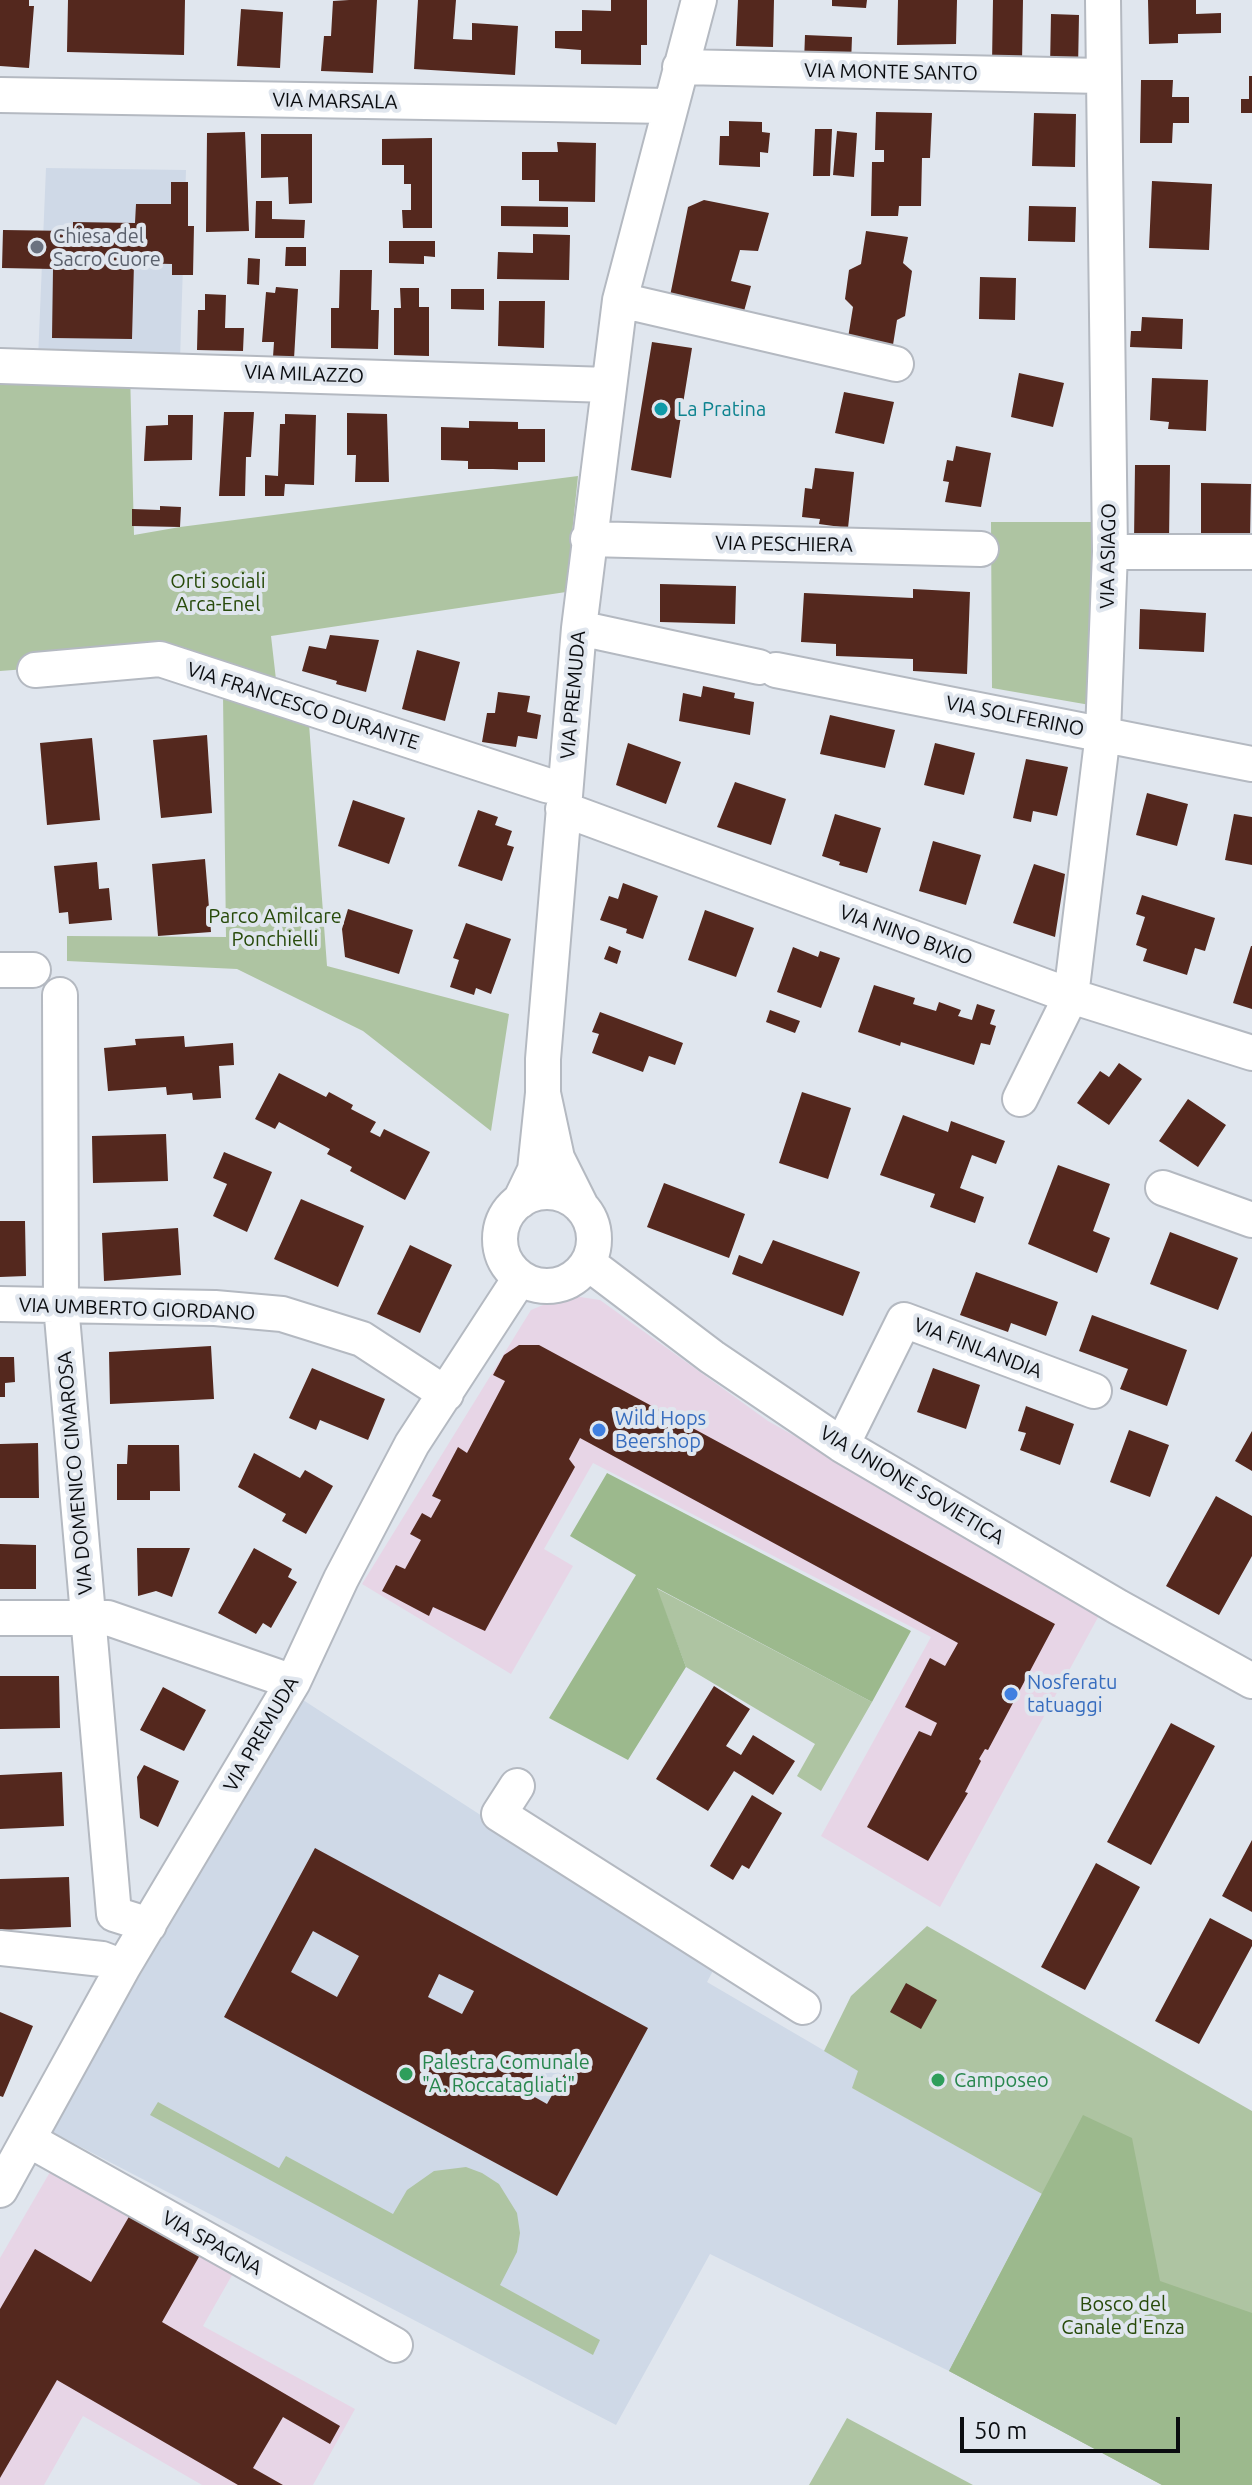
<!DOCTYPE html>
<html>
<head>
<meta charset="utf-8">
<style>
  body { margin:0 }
  #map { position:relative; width:1252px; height:2485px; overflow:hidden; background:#e0e6ee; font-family:Ubuntu,sans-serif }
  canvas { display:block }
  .scale { position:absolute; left:960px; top:2417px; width:220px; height:36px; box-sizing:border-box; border:4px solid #0b0d10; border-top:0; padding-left:10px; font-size:24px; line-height:28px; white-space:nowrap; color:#0b0d10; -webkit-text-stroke:6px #e0e6ee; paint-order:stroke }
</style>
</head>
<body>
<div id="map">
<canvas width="1252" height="2485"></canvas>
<div class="scale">50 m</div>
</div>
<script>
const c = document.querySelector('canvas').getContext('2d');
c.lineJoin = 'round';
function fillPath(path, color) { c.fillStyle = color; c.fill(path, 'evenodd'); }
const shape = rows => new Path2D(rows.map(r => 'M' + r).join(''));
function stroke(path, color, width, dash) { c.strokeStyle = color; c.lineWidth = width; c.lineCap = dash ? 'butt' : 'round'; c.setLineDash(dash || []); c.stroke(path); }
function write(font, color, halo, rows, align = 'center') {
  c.font = font + ' Ubuntu,sans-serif'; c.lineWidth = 8; c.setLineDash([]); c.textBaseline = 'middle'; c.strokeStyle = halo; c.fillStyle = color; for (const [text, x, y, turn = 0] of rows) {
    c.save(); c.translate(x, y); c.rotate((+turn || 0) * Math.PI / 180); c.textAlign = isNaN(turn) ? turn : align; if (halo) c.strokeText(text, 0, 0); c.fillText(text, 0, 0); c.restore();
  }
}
fillPath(shape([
  [567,1295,600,1300,768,1421,1102,1610,940,1907,821,1836,931,1637,593,1463,544,1549,573,1566,511,1674,362,1584,531,1310],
  [57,2160,239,2263,203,2326,355,2409,313,2485,202,2485,83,2416,44,2485,0,2485,0,2258]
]), '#e7d5e6');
fillPath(shape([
  [46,168,186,170,180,360,38,359],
  [300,1698,715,1967,707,1982,859,2071,853,2088,1042,2194,949,2371,710,2254,616,2425,50,2131]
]), '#cfd9e7');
fillPath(shape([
  [0,366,130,370,134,535,180,527,578,476,566,592,271,636,278,697,160,659,0,671],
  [991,522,1100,522,1090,705,992,688],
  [223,695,309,724,327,966,509,1014,491,1131,363,1031,237,969,67,961,67,936,226,937],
  [656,1588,872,1702,821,1791,797,1776,815,1744,686,1667],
  [927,1926,1252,2111,1252,2485,1162,2485,949,2371,1042,2194,852,2088,858,2071,824,2051,851,1996],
  [158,2102,279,2168,286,2156,393,2214,407,2190,434,2171,466,2167,482,2173,499,2184,517,2213,520,2233,517,2252,500,2285,600,2340,593,2355,150,2115],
  [847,2418,973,2485,809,2485]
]), '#aec4a2');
fillPath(shape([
  [607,1473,911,1631,872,1702,657,1588,686,1667,628,1760,549,1718,636,1575,570,1536],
  [1083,2115,1132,2138,1160,2281,1252,2313,1252,2485,1162,2485,949,2371]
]), '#9cb98d');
fillPath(shape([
  [0,0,29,0,29,6,34,6,29,68,0,66],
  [68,0,185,0,184,55,67,52],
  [349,0,377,0,373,73,321,71,324,36,331,36,333,1],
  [418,0,456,0,453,39,472,40,472,23,518,26,515,75,414,69],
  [611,0,647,0,647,45,641,45,641,65,581,64,581,50,555,48,555,31,582,31,582,10,611,11],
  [738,0,774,0,773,47,736,46],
  [832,0,867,0,866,8,832,6],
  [898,0,957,0,956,44,897,45],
  [993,0,1023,0,1022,63,992,64],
  [1148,0,1196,0,1196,14,1221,13,1221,33,1178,34,1178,43,1149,44],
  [241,9,283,12,280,68,237,66],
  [1051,14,1079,15,1078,69,1050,68],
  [805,35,852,37,851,64,804,62],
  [1249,76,1252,76,1252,113,1241,113,1241,99,1249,99],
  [1141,80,1173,80,1172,97,1189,97,1189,123,1173,123,1172,143,1140,143],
  [876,112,932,113,930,158,922,158,921,206,899,206,898,216,871,216,872,162,884,162,884,150,875,150],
  [1034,113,1076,114,1075,167,1032,166],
  [729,121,762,122,762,132,770,133,768,153,760,152,760,167,719,165,720,136,729,136],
  [815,129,832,129,830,176,813,176],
  [837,131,857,133,854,177,833,175],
  [245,132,249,231,206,232,207,133],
  [261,134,312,134,312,203,289,204,288,177,261,178],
  [432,138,432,228,403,228,402,210,411,210,411,184,404,184,404,165,382,165,382,139],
  [557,142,596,143,595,202,539,201,539,180,522,180,522,152,558,152],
  [1152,181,1212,184,1209,250,1149,248],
  [171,182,188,182,188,226,194,226,193,275,172,275,172,264,134,263,132,339,52,338,53,269,2,268,3,230,73,231,73,222,135,223,136,204,171,204],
  [704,200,769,213,758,251,740,250,731,281,751,286,741,322,670,296,688,207],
  [256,201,272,201,272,219,305,220,304,238,255,238],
  [501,206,568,207,568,227,501,226],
  [1029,206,1076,207,1075,242,1028,241],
  [866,231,908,237,903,263,912,271,905,316,897,320,892,351,847,344,853,307,845,299,849,270,861,264],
  [533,234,570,235,569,280,497,279,498,252,533,253],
  [389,241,435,241,435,257,424,256,424,264,389,263],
  [286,247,306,247,306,266,285,266],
  [248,258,260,259,259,285,247,284],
  [340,270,372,270,371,310,379,310,378,349,331,348,331,308,339,308],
  [980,277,1016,278,1015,320,979,319],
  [276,287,298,289,294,359,273,357,274,342,262,342,266,292,275,293],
  [400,288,419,288,419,307,429,307,429,356,394,355,394,308,401,308],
  [451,289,484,289,484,310,451,309],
  [205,294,226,295,225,328,244,328,243,351,197,350,198,310,205,310],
  [499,301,545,301,544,348,498,346],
  [1142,317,1183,319,1182,349,1130,347,1131,331,1141,331],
  [652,342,692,348,671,478,631,470],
  [1019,373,1064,383,1053,427,1011,417],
  [1152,378,1208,380,1206,431,1168,429,1169,422,1150,420],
  [844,392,894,402,884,444,835,433],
  [224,412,254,412,251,457,246,457,245,496,219,496],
  [347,413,387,414,389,482,355,482,356,455,347,455],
  [285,414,316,415,314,485,285,484,284,496,265,496,265,475,278,476,280,424,285,424],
  [168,415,193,415,192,460,144,461,146,426,168,425],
  [469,421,518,422,518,429,545,429,545,462,518,462,518,470,493,469,468,469,468,461,441,460,441,427,469,428],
  [956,446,991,453,981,507,945,502,949,482,943,481,947,460,953,461],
  [1135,465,1170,465,1169,541,1134,541],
  [815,468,854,472,848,528,819,524,820,519,802,517,805,488,812,489],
  [1201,483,1251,484,1250,539,1201,538],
  [160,506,181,507,180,527,132,526,132,509,160,510],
  [660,584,736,586,735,624,660,622],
  [913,589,970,592,967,674,913,671,913,659,836,656,836,644,801,642,804,593,913,598],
  [1140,609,1206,613,1204,652,1139,649],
  [330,635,379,640,366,692,336,684,337,681,302,671,309,646,326,649],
  [417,650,460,662,445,721,402,709],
  [703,686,735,693,734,698,754,702,750,735,679,721,683,693,701,697],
  [498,692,530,696,527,712,541,715,537,739,518,736,516,747,482,742,487,713,495,713],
  [830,715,895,730,885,768,820,754],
  [207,735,212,813,161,818,153,740],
  [92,738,100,820,47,825,40,743],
  [628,743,681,762,666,804,616,785],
  [935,743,975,753,964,795,924,785],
  [1026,759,1068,767,1057,816,1033,811,1031,822,1013,818],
  [735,782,786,799,771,845,717,827],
  [1147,793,1188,804,1177,846,1136,835],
  [353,800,405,818,389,864,338,846],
  [478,810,498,817,495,825,512,831,507,845,514,847,502,881,458,866],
  [835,814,881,828,867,873,839,865,840,862,822,856],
  [1234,814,1252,817,1252,865,1225,860],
  [933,841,981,855,966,905,919,891],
  [205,859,211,932,158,936,152,864],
  [97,862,99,889,109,888,112,920,69,924,68,912,59,913,54,866],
  [1034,864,1065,874,1055,937,1013,923],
  [623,883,658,896,643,939,626,933,627,929,600,920,609,896,618,899],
  [1142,895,1215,918,1205,951,1195,948,1187,975,1143,961,1147,949,1136,945,1145,917,1136,914],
  [348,909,413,930,399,974,345,957,342,929],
  [705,910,754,928,736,977,688,960],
  [466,923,511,939,491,994,476,988,474,995,450,987,459,960,453,958],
  [609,946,621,951,617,964,604,959],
  [1251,946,1252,946,1252,1009,1233,1003],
  [793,947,818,957,820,951,840,958,821,1008,777,992],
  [874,985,915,998,913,1004,936,1011,939,1002,961,1010,958,1016,972,1020,977,1004,995,1010,990,1024,996,1026,990,1045,981,1043,974,1065,901,1042,900,1046,858,1032],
  [770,1010,800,1021,795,1033,766,1022],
  [600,1012,683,1043,675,1065,649,1056,643,1072,592,1053,599,1034,592,1032],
  [184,1036,185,1047,233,1043,234,1065,219,1066,221,1098,193,1100,192,1093,167,1095,166,1087,108,1091,104,1048,136,1045,135,1039],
  [1119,1063,1142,1079,1109,1125,1077,1103,1100,1071,1109,1077],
  [279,1073,326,1097,329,1092,353,1105,351,1109,376,1122,370,1132,380,1137,384,1129,430,1152,405,1200,350,1171,352,1167,327,1154,330,1149,279,1122,275,1129,255,1119],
  [802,1092,851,1108,828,1179,779,1163],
  [1188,1099,1226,1125,1198,1167,1159,1141],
  [903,1115,948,1132,951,1121,1005,1141,996,1164,972,1155,960,1188,984,1197,975,1223,930,1207,935,1194,880,1175],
  [166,1134,168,1181,93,1183,92,1136],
  [224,1152,272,1172,247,1232,213,1216,227,1184,213,1178],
  [1058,1165,1110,1184,1093,1231,1110,1238,1097,1273,1028,1244],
  [664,1183,745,1214,729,1258,647,1227],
  [301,1199,364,1226,338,1287,274,1259],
  [0,1221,25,1221,26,1276,0,1277],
  [178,1228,181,1275,104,1281,102,1233],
  [1170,1232,1238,1258,1218,1310,1150,1284],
  [773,1240,860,1272,843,1316,732,1274,739,1255,762,1264],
  [410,1245,452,1265,420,1333,377,1314],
  [976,1272,1058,1302,1046,1336,1011,1323,1008,1332,960,1315],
  [1092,1315,1187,1350,1167,1406,1120,1389,1128,1369,1079,1351],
  [519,1345,539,1345,1055,1624,988,1750,985,1749,979,1759,981,1761,965,1792,968,1793,928,1861,867,1827,919,1731,931,1736,937,1723,905,1707,930,1658,945,1666,958,1643,580,1438,569,1459,575,1467,485,1631,433,1607,429,1616,382,1591,396,1565,405,1569,421,1540,410,1534,422,1513,431,1518,441,1500,432,1496,458,1447,467,1453,505,1381,493,1375,504,1355],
  [211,1346,214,1399,110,1404,109,1352],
  [0,1357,14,1357,15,1382,5,1383,5,1397,0,1397],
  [312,1368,385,1399,368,1440,320,1420,316,1430,289,1418],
  [933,1368,980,1385,966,1429,917,1412],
  [1026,1406,1074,1424,1060,1465,1020,1450,1026,1433,1018,1431],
  [1129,1430,1169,1445,1150,1497,1110,1482],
  [1252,1431,1252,1471,1235,1461],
  [38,1443,39,1498,0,1498,0,1444],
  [128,1445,179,1445,180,1491,150,1491,150,1500,117,1500,117,1464,127,1464],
  [254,1453,300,1478,305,1470,333,1486,306,1534,282,1521,286,1514,238,1487],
  [1216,1496,1252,1516,1252,1556,1219,1615,1166,1586],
  [0,1544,36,1545,36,1589,0,1589],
  [137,1548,190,1548,172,1597,156,1591,138,1596],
  [254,1548,292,1569,288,1577,297,1582,271,1628,263,1623,256,1634,218,1613],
  [0,1676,59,1676,60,1728,0,1729],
  [714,1686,750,1709,726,1746,741,1755,753,1735,795,1761,773,1795,734,1771,708,1811,656,1779],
  [163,1687,206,1710,184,1751,140,1730],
  [1171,1723,1215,1746,1151,1865,1107,1842],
  [144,1765,179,1781,158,1827,140,1818,137,1777],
  [62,1772,64,1826,0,1829,0,1775],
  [752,1795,782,1813,749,1869,742,1865,733,1880,710,1866],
  [1252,1840,1252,1912,1222,1896],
  [315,1848,648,2028,557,2196,224,2017],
  [313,1931,359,1956,337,1997,291,1972],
  [439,1974,474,1991,462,2014,428,1997],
  [543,2056,567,2069,547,2104,524,2091],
  [1096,1863,1140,1887,1085,1990,1041,1967],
  [69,1877,71,1927,0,1930,0,1879],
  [1210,1918,1252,1940,1252,1946,1199,2044,1155,2021],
  [906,1983,937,2000,921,2029,890,2012],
  [0,2012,33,2026,3,2097,0,2096],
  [134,2208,204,2248,162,2322,340,2426,330,2444,283,2417,253,2468,283,2485,238,2485,57,2380,0,2478,0,2309,35,2249,91,2282]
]), '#54281e');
const minor = shape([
  [680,67,1102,76],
  [0,95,669,106],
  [620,300,896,364],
  [0,366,609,385],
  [588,539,981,549],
  [1110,552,1252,552],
  [579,628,759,667],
  [35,670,160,659,546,785,565,789],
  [776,670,1252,764],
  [563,809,1071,996,1252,1053],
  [0,970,33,970],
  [60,995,61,1305,114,1914,149,1925],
  [543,1093,543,1059,579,628,620,300,699,0],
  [1020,1099,1071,996,1103,733,1110,552,1103,0],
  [1163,1188,1252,1220],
  '500 1239a47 47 0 1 1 94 0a47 47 0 1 1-94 0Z',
  [520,1201,535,1170,543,1093,557,1158,582,1208],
  [588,1263,712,1357,842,1445,1118,1607,1252,1681],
  [0,1304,215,1308,282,1314,362,1339,446,1394],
  [842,1445,904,1320,1094,1391],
  [0,1618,108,1618,293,1682],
  [517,1786,499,1814,803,2007],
  [0,1948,102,1959,123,1967],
  [29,2140,395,2345],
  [0,2190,123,1967,293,1682,341,1579,412,1444,520,1278]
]);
stroke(minor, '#b4b9c1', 38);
stroke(minor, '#fff', 34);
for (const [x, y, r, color] of [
  [37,247,8,"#6b7280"],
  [661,409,8,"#0f9aa8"],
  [599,1430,8,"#3f7fe0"],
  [1011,1694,8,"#3f7fe0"],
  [406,2074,8,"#2e9e5b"],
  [938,2080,8,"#2e9e5b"]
]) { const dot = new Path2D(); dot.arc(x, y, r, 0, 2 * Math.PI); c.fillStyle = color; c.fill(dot); stroke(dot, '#e0e6ee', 3); }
write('20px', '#0b0d10', '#e0e6ee', [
  ["VIA MONTE SANTO",891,72,1],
  ["VIA MARSALA",335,101,1],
  ["VIA MILAZZO",304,374,2],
  ["VIA PESCHIERA",784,544,1],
  ["VIA ASIAGO",1108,556,-89],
  ["VIA PREMUDA",573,695,-85],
  ["VIA FRANCESCO DURANTE",303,706,18],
  ["VIA SOLFERINO",1015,716,11],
  ["VIA NINO BIXIO",906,935,20],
  ["VIA UMBERTO GIORDANO",137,1309,2],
  ["VIA FINLANDIA",978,1348,21],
  ["VIA DOMENICO CIMAROSA",75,1473,-95],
  ["VIA UNIONE SOVIETICA",912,1485,31],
  ["VIA PREMUDA",261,1734,-60],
  ["VIA SPAGNA",212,2243,29]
]);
write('20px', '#5b616d', '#e0e6ee', [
  ["Chiesa del",53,236],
  ["Sacro Cuore",53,259]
], 'left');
write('20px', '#0d838f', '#e0e6ee', [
  ["La Pratina",677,409]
], 'left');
write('20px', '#274a0a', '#e0e6ee', [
  ["Orti sociali",218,581],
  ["Arca-Enel",218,604],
  ["Parco Amilcare",275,916],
  ["Ponchielli",275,939],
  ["Bosco del",1123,2304],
  ["Canale d'Enza",1123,2327]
]);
write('20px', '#366cbe', '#e0e6ee', [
  ["Wild Hops",615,1418],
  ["Beershop",615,1441],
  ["Nosferatu",1027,1682],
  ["tatuaggi",1027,1705]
], 'left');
write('20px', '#27864d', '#e0e6ee', [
  ["Palestra Comunale",422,2062],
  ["\"A. Roccatagliati\"",422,2085],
  ["Camposeo",954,2080]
], 'left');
</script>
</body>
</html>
